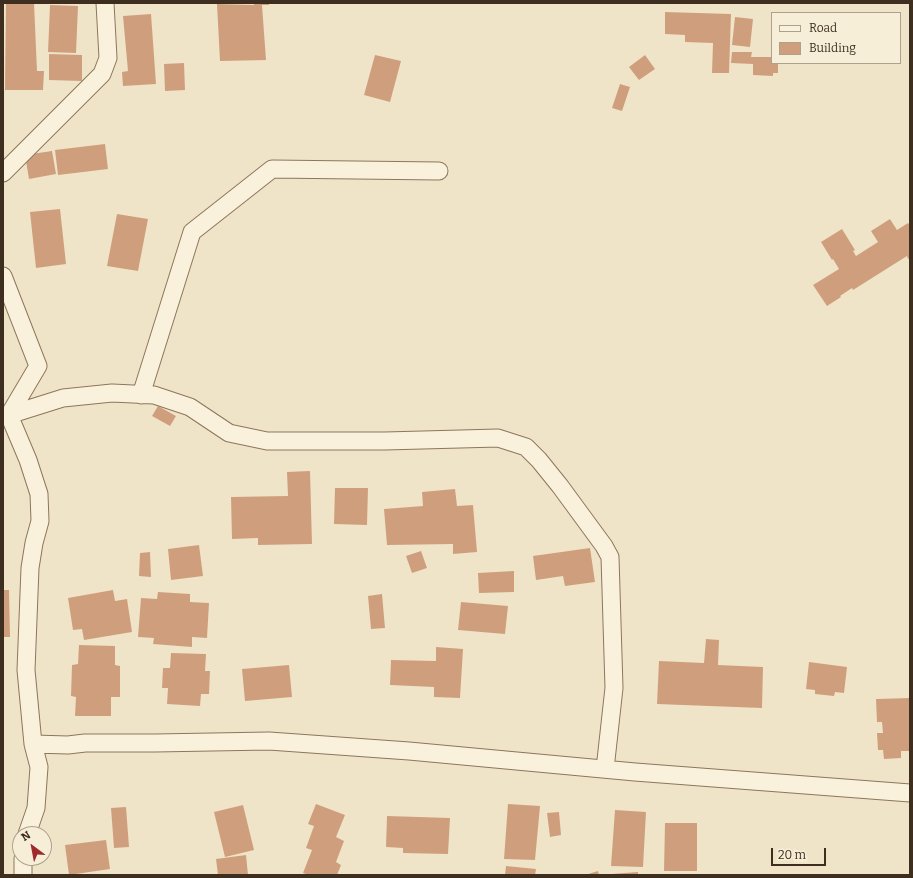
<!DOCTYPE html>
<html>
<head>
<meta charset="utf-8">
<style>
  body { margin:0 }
  #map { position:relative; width:913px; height:878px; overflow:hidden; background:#f0e4c8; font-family:Bitter,serif }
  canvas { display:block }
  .frame { position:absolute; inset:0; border:4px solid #3d2e20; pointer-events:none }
  .legend { position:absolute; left:771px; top:12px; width:130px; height:52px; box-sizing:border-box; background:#f7eed8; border:1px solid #ada18e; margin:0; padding:5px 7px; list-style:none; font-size:12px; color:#3d2e20 }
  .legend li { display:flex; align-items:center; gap:8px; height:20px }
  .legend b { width:20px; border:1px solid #ada18e }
  .north { position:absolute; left:12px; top:826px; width:40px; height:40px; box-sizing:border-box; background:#f7eed8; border:1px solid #ada18e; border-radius:50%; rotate:328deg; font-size:11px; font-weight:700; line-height:16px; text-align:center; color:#3d2e20 }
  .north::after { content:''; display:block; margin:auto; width:14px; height:18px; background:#9e2a2b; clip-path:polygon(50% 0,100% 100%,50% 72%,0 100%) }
  .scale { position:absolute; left:771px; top:848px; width:55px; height:18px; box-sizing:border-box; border:2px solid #3d2e20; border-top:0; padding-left:5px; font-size:12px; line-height:14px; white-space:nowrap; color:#3d2e20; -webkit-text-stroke:3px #f7eed8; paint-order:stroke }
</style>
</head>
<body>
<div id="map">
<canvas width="913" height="878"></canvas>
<div class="frame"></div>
<ul class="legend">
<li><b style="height:5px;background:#faf1dc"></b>Road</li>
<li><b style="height:11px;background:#cf9f7d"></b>Building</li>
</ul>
<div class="north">N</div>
<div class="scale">20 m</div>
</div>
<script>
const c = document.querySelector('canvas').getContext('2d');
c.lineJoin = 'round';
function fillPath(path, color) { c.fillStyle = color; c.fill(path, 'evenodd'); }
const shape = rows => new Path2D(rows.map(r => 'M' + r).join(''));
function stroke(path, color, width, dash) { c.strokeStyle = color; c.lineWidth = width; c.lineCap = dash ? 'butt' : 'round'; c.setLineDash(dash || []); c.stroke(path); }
fillPath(shape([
  [6,3,34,3,37,71,44,71,43,90,5,90],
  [254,3,269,3,269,5,262,5,266,60,220,61,217,4,254,5],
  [50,5,78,6,76,53,48,52],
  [665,12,731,14,729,73,712,73,713,43,685,42,685,35,665,34],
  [151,14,156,84,123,86,122,72,128,71,123,16],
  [735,17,753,19,750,47,732,45],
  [732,52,752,52,751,57,772,57,772,63,778,63,778,73,773,73,773,76,753,75,753,64,731,63],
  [49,54,82,55,82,81,49,80],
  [375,55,401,61,390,102,364,95],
  [645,55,655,69,639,80,629,67],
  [184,63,185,90,165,91,164,64],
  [620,84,630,87,622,111,612,108],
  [105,144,108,169,58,175,55,150],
  [52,151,56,174,29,179,25,155],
  [60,209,66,264,36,268,30,212],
  [117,214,148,219,138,271,107,266],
  [890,219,897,230,908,223,910,226,910,258,908,259,907,256,853,290,852,288,840,296,841,297,827,306,813,285,839,269,833,259,832,260,821,242,842,229,855,250,853,251,856,256,878,242,871,231],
  [158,406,176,416,170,426,152,416],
  [310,471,312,544,258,545,258,538,232,539,231,497,288,496,287,472],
  [335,488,368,488,367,525,334,524],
  [455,489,457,506,473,505,477,552,453,554,453,544,387,545,384,509,423,506,422,492],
  [199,545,203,576,171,580,168,549],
  [590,548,595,582,565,586,563,576,536,580,533,556],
  [421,551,427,568,412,573,406,556],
  [150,552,151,577,139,576,140,553],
  [514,571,514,592,479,593,478,573],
  [3,590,9,590,10,637,3,637],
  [113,590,115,601,127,599,132,632,84,640,82,629,73,630,68,598],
  [158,592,190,594,190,602,209,603,207,638,192,637,192,647,153,644,154,638,138,637,141,598,157,599],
  [382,594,385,628,371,629,368,596],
  [461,602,508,606,505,634,458,630],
  [706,639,719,640,718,665,763,667,762,708,657,704,659,661,704,663],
  [79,645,115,646,115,665,120,666,120,697,111,697,111,716,75,716,76,697,71,696,72,665,78,664],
  [436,647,463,649,460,698,434,697,434,687,390,685,391,660,436,661],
  [171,653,206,654,205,671,210,671,209,694,201,694,200,706,167,704,168,688,162,688,163,668,170,668],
  [809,662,847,667,844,693,835,692,834,696,815,694,815,690,806,689],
  [289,665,292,697,245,701,242,669],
  [910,698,910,751,901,751,901,758,884,759,883,750,878,750,877,733,883,733,882,722,877,722,876,699],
  [316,804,345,815,336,837,344,841,336,862,341,865,337,875,309,875,303,873,312,850,306,848,314,826,308,824],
  [508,804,540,806,535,860,504,859],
  [243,805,254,850,225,857,214,812],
  [126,807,129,847,114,848,111,808],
  [615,810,646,812,643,867,611,866],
  [559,812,561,835,550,837,547,813],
  [387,816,450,818,448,854,403,853,403,848,386,847],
  [665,823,697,823,697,871,664,871],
  [106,840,110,869,69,875,65,845],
  [246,855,248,875,218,875,216,859],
  [506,866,536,869,535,875,505,875],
  [598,871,599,875,585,875],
  [638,872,638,875,611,875,611,874]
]), '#cf9f7d');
const minor = shape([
  [3,173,102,74,108,58,105,3],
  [3,276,38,366,9,415],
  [141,395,192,232,272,169,439,171],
  [3,415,9,415,63,398,112,393,154,395,190,407,229,433,267,441,385,441,498,438,526,447,539,460,560,486,604,546,610,557,614,688,605,769],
  [9,415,28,460,39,494,40,521,34,543,30,568,26,670,33,744,39,767,36,808,27,834],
  [33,744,68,745,85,743,155,743,269,741,409,751,635,772,910,793],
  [23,858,23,875]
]);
stroke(minor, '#8d765c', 19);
stroke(minor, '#faf1dc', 17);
</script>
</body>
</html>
